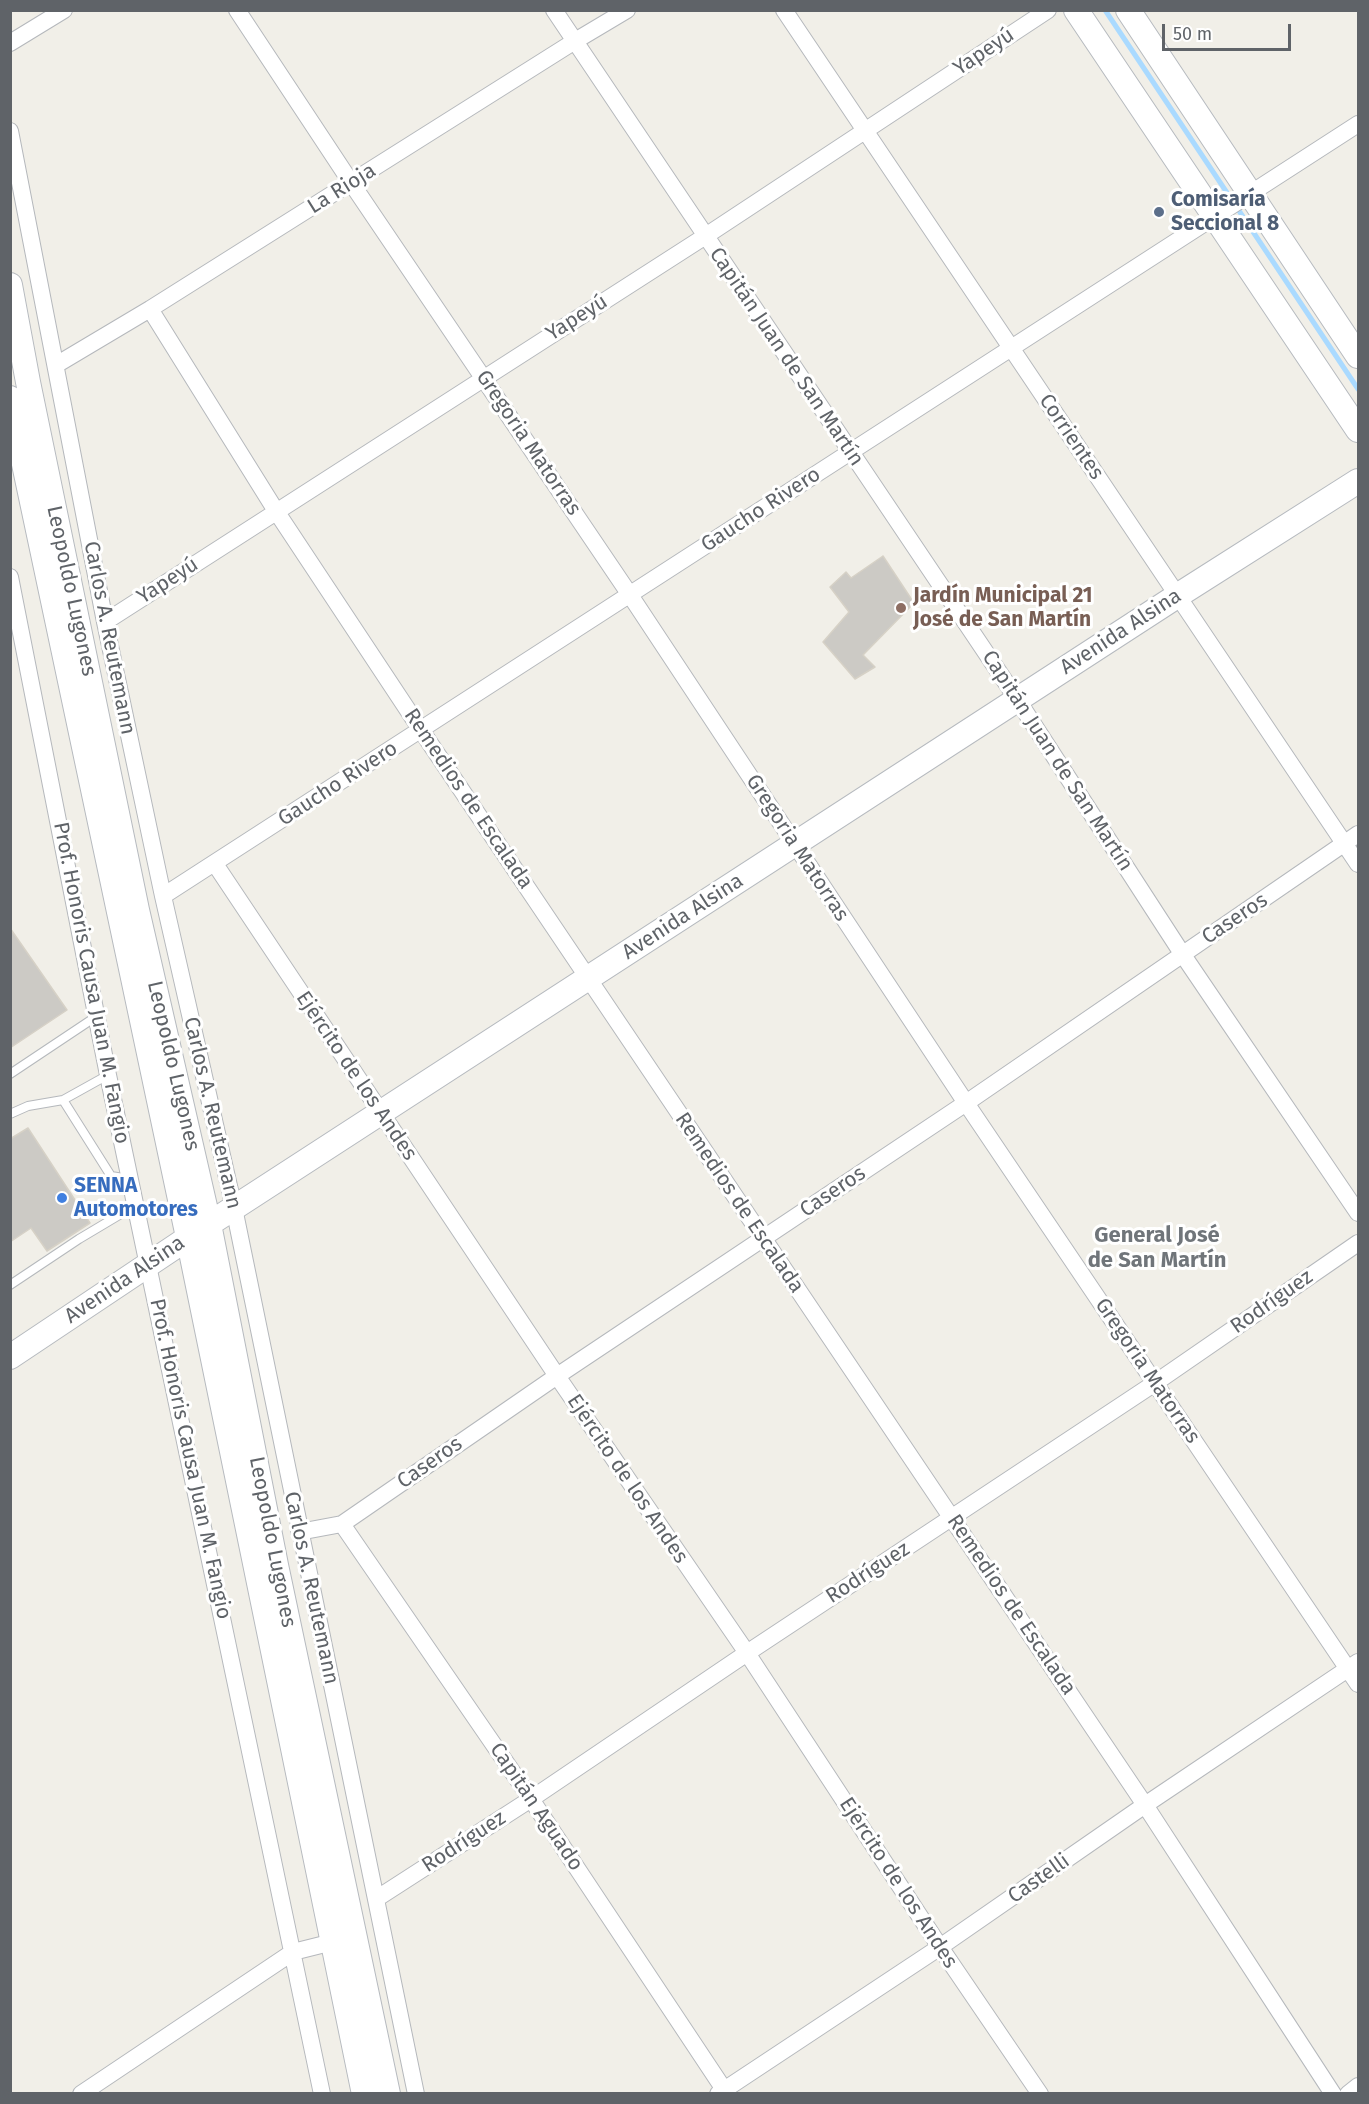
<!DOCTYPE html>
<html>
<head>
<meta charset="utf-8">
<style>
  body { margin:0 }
  #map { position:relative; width:1369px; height:2104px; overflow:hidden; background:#f1efe8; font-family:"Fira Sans",sans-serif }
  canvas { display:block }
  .frame { position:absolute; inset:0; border:12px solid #5f6368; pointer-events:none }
  .scale { position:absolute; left:1162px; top:24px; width:129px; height:27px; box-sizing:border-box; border:3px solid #5f6368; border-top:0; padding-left:8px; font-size:18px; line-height:21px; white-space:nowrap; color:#5f6368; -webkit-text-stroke:4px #fff; paint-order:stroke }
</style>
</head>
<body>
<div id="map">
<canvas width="1369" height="2104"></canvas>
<div class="frame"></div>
<div class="scale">50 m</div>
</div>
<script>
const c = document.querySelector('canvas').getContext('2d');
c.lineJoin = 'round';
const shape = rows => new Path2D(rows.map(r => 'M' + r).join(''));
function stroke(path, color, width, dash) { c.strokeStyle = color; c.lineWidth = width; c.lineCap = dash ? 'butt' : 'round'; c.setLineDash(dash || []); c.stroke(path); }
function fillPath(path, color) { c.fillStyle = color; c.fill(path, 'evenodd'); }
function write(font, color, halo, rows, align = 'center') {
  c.font = font + ' "Fira Sans",sans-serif'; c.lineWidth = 6; c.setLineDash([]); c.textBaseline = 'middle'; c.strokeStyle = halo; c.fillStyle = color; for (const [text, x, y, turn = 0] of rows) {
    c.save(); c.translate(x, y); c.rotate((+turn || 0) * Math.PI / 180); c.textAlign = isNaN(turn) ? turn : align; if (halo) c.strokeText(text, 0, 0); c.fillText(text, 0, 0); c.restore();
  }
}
stroke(shape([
  [1105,10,1358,389]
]), '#aadaff', 5);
const building = shape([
  [883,556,914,603,863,655,875,667,855,679,823,642,849,612,830,587,846,572,851,578,883,556],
  [10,928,67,1010,10,1048,10,928],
  [28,1128,90,1223,47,1251,31,1228,10,1242,10,1139,28,1128]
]);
fillPath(building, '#cccac5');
stroke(building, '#d6d1c6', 1.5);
const lane = shape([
  [10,1074,97,1016],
  [63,1100,111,1176,130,1179],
  [10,1114,28,1106,63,1100,108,1075],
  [10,1285,79,1239,136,1205]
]);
const street = shape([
  [237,10,352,184,630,595,966,1103,1358,1684],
  [554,10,1017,699,1183,955,1358,1213],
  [784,10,1358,864],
  [10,43,64,10],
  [10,131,105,622,163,896,234,1208,416,2094],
  [150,309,276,511,421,730,1145,1805,1333,2094],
  [56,365,150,309,575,41,627,10],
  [10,577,108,1075,322,2094],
  [105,622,704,237,1048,10],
  [215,864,557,1376,747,1653,940,1947,1040,2094],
  [163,896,1358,124],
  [342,1524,531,1799,727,2094],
  [299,1532,342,1524,557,1376,966,1103,1358,834],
  [376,1899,531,1799,747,1653,1155,1383,1358,1243],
  [81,2094,293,1952,333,1942],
  [718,2094,940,1947,1145,1805,1358,1662],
  [1348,2094,1358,2086]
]);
const secondary = shape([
  [1076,10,1358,430],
  [1128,10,1358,356],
  [10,285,28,382,137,910,209,1224,276,1565,388,2094],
  [10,398,188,1237,364,2094],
  [10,1357,209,1224,1177,596,1358,481]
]);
stroke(lane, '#b5b8bc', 10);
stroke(street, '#b5b8bc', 18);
stroke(secondary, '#b6babf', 26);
stroke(lane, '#fff', 8);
stroke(street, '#fff', 16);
stroke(secondary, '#fff', 24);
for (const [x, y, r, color] of [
  [1159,212,6,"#5c6f8a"],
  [901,608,6,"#8d6e63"],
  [62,1198,6,"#3f7fe0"]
]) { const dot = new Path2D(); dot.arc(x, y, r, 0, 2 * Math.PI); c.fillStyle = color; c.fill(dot); stroke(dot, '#fff', 2); }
write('21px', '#5f6368', '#fff', [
  ["Yapeyú",984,52,-34],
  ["La Rioja",342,189,-32],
  ["Yapeyú",577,318,-32],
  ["Capitán Juan de San Martín",786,357,56],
  ["Corrientes",1071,437,56],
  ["Gregoria Matorras",528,443,56],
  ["Gaucho Rivero",761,510,-33],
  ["Yapeyú",168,581,-33],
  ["Leopoldo Lugones",71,591,78],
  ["Avenida Alsina",1121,632,-33],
  ["Carlos A. Reutemann",109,638,79],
  ["Capitán Juan de San Martín",1057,761,57],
  ["Gaucho Rivero",338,784,-33],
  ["Remedios de Escalada",468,799,56],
  ["Gregoria Matorras",797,848,57],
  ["Avenida Alsina",683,917,-33],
  ["Caseros",1235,919,-34],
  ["Prof. Honoris Causa Juan M. Fangio",91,983,79],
  ["Leopoldo Lugones",173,1066,77],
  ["Ejército de los Andes",356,1076,56],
  ["Carlos A. Reutemann",212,1113,77],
  ["Caseros",833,1192,-34],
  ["Remedios de Escalada",739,1203,56],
  ["Avenida Alsina",125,1280,-34],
  ["Rodríguez",1272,1302,-35],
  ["Gregoria Matorras",1147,1371,56],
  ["Prof. Honoris Causa Juan M. Fangio",190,1459,78],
  ["Caseros",430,1463,-35],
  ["Ejército de los Andes",627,1479,56],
  ["Leopoldo Lugones",272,1542,79],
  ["Rodríguez",868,1573,-33],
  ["Carlos A. Reutemann",311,1588,78],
  ["Remedios de Escalada",1011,1605,56],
  ["Capitán Aguado",536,1807,56],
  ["Rodríguez",464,1842,-33],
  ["Castelli",1039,1879,-35],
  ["Ejército de los Andes",898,1883,57]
]);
write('bold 21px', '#4e5e75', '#fff', [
  ["Comisaría",1171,200],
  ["Seccional 8",1171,224]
], 'left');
write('bold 21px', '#785e54', '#fff', [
  ["Jardín Municipal 21",913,596],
  ["José de San Martín",913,620]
], 'left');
write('bold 21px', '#366cbe', '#fff', [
  ["SENNA",74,1186],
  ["Automotores",74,1210]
], 'left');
write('bold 22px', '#70757a', '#fff', [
  ["General José",1157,1236],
  ["de San Martín",1157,1261]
]);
</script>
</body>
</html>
